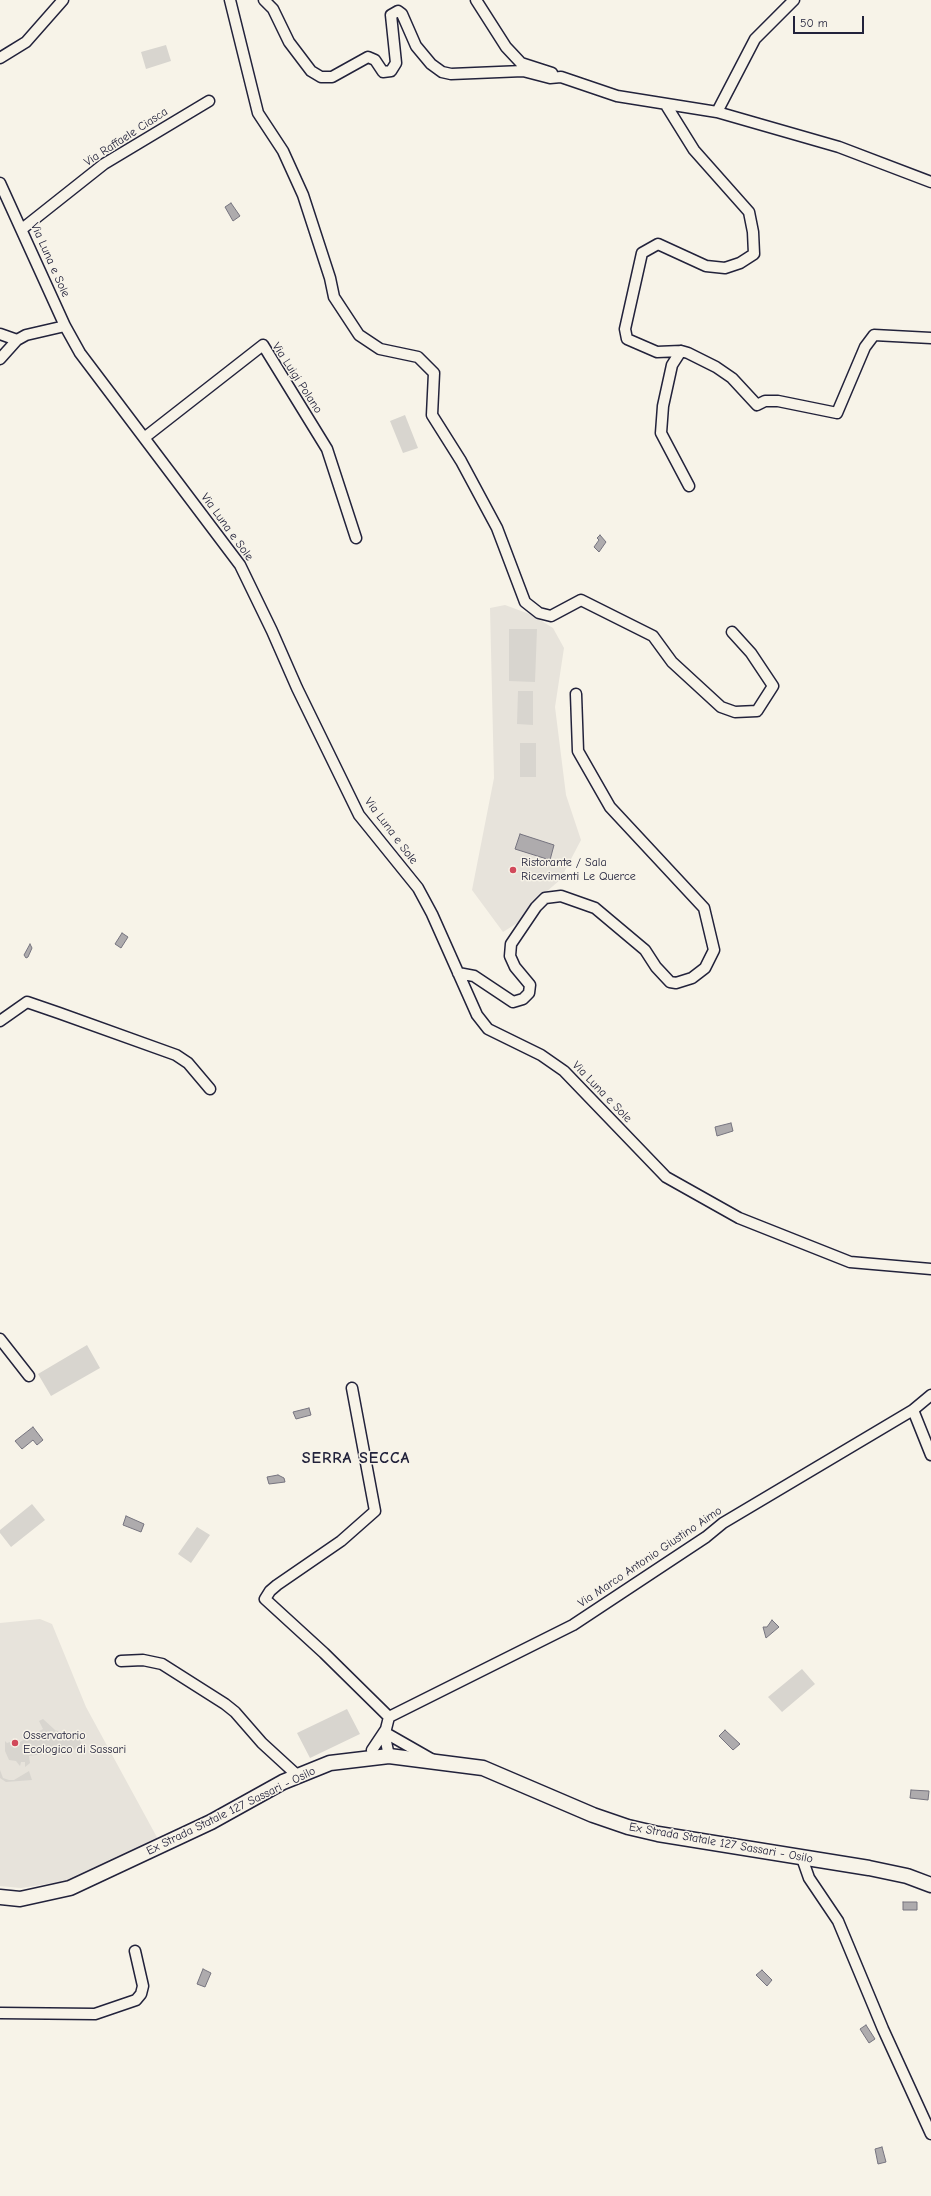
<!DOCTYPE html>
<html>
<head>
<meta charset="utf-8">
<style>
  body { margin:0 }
  #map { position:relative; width:931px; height:2196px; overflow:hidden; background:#f7f3e8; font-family:"Comic Neue",sans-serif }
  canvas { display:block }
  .scale { position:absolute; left:793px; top:16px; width:71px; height:18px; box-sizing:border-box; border:2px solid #22223b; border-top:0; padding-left:5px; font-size:12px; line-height:14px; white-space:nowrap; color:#22223b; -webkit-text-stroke:3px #f7f3e8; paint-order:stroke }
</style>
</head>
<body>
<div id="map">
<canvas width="931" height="2196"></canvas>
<div class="scale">50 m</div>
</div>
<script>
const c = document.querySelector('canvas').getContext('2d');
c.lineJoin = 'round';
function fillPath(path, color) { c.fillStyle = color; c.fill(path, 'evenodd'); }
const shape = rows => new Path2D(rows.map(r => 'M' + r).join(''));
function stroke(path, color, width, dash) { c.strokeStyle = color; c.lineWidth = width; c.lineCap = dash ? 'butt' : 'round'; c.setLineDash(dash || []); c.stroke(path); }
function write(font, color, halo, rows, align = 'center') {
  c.font = font + ' "Comic Neue",sans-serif'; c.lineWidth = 3; c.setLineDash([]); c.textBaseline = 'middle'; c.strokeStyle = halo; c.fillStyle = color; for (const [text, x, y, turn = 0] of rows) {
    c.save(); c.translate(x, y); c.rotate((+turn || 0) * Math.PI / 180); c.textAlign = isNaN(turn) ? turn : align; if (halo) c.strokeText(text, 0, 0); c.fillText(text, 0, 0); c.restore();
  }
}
fillPath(shape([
  [505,605,532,615,553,628,564,648,555,707,566,795,581,840,560,880,546,892,536,907,522,920,503,932,472,890,494,778,490,608],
  [40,1619,52,1624,86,1707,159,1841,73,1880,21,1888,0,1886,0,1623]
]), '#e7e3db');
fillPath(shape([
  [166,45,171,61,146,69,141,52],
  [405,415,418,448,403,453,390,421],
  [509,629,537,629,535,682,509,681],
  [518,691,533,691,533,725,517,724],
  [520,743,536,743,536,777,520,777],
  [87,1345,100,1368,51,1396,38,1374],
  [32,1504,45,1520,11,1547,0,1533,0,1530],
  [197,1527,210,1535,191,1563,178,1554],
  [802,1669,815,1684,782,1712,768,1697],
  [347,1709,360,1734,310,1758,297,1733],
  [43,1719,55,1730,79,1739,84,1748,29,1756,30,1763,25,1767,25,1762,21,1762,20,1766,16,1761,9,1760,5,1751,5,1741,7,1743,10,1742,13,1746,43,1729,39,1721],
  [0,1770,3,1778,9,1780,14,1780,29,1771,32,1780,6,1782,0,1778]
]), '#d8d5cf');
const water = shape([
  [231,203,240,216,233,221,225,207,231,203],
  [600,535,606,542,599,552,594,547,599,540,597,538,600,535],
  [520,834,554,845,550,860,515,849,520,834],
  [122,933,128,937,121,948,115,944,122,933],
  [30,944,32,948,28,957,26,958,24,955,30,944],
  [731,1123,733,1131,717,1136,715,1127,731,1123],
  [309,1408,311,1415,296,1419,293,1412,309,1408],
  [33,1427,43,1440,37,1445,33,1440,22,1449,15,1441,33,1427],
  [278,1475,284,1478,285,1482,269,1484,267,1477,278,1475],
  [126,1516,144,1524,141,1532,123,1525,126,1516],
  [772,1620,779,1627,766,1638,763,1627,767,1627,772,1620],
  [725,1730,740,1744,733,1750,719,1736,725,1730],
  [911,1790,929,1791,928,1800,910,1798,911,1790],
  [903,1902,917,1902,917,1910,903,1910,903,1902],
  [203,1969,211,1973,205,1987,197,1984,203,1969],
  [762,1970,772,1980,767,1986,756,1975,762,1970],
  [866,2025,875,2039,869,2043,860,2029,866,2025],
  [882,2147,886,2162,878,2164,875,2149,882,2147]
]);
fillPath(water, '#aeabad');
stroke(water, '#76747f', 1);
const street = shape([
  [230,0,258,113,283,151,303,195,330,278,334,297,359,335,380,349,418,357,434,373,432,415,461,461,497,528,525,602,539,613,551,616,581,600,653,636,672,662,721,707,735,712,757,711,773,686,751,653,732,632],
  [264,0,273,9,289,42,311,71,321,77,332,77,368,57,375,60,383,72,391,71,396,63,391,15,398,11,402,14,416,46,431,64,442,72,451,74,523,71,550,78,561,77,617,96,717,112,839,147,931,182],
  [476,0,506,47,521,63,552,73],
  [0,58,26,42,63,0],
  [666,105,694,150,749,212,753,232,754,254,740,263,725,268,706,266,658,244,642,253,625,329,627,339,657,352,681,351,688,353,716,367,732,378,757,405,765,401,778,401,837,413,865,347,874,335,931,338],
  [717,112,755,39,794,0],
  [0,183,65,326,80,353,240,565,272,631,297,688,359,815,418,888,432,914,477,1015,488,1029,541,1055,564,1071,666,1177,739,1218,850,1262,931,1269],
  [22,229,104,164,209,101],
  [0,334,17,340],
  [681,351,672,365,663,406,661,433,689,486],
  [0,359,17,340,26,335,65,326],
  [144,438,263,345,327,449,356,538],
  [458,973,474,976,513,1002,523,999,529,993,530,985,515,967,510,956,511,944,536,907,545,898,561,896,595,908,645,950,656,967,670,982,676,983,692,978,705,968,714,950,704,908,610,807,578,751,576,694],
  [0,1021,27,1002,59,1013,176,1055,188,1063,210,1089],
  [0,1339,29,1376],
  [352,1388,375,1511,341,1541,277,1585,270,1591,265,1599,324,1653,389,1717],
  [913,1410,931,1455],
  [121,1661,143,1660,162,1664,225,1704,235,1712,262,1743,298,1776],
  [384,1732,433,1760],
  [384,1732,389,1756],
  [373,1756,372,1750,386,1729,389,1717,573,1625,706,1537,723,1523,913,1410,931,1395],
  [802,1858,809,1878,838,1921,883,2029,931,2134],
  [0,2013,95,2014,136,2000,141,1994,143,1986,135,1951]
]);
const secondary = shape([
  [0,1897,20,1899,70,1888,211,1822,283,1782,330,1763,389,1756,483,1768,593,1815,628,1827,658,1834,869,1868,907,1876,931,1885]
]);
stroke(street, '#22223b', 13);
stroke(secondary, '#22223b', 17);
stroke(street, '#f7f3e8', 10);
stroke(secondary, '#f7f3e8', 14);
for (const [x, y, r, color] of [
  [513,870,4,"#d1495b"],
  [15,1743,4,"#d1495b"]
]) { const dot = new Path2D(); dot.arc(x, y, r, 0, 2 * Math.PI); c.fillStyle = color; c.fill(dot); stroke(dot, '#f7f3e8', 1.5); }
write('12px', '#22223b', '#f7f3e8', [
  ["Via Raffaele Ciasca",126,137,-33],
  ["Via Luna e Sole",50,260,66],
  ["Via Luigi Polano",297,378,57],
  ["Via Luna e Sole",227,527,54],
  ["Via Luna e Sole",391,831,53],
  ["Via Luna e Sole",602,1092,46],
  ["Via Marco Antonio Giustino Aimo",650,1557,-34],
  ["Ex Strada Statale 127 Sassari - Osilo",231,1811,-26],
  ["Ex Strada Statale 127 Sassari - Osilo",721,1843,10]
]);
write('12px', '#22223b', '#f7f3e8', [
  ["Ristorante / Sala",521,863],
  ["Ricevimenti Le Querce",521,877],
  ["Osservatorio",23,1736],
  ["Ecologico di Sassari",23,1750]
], 'left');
c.letterSpacing = '1px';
write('bold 16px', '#22223b', '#f7f3e8', [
  ["SERRA SECCA",356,1458]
]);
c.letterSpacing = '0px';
</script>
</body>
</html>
